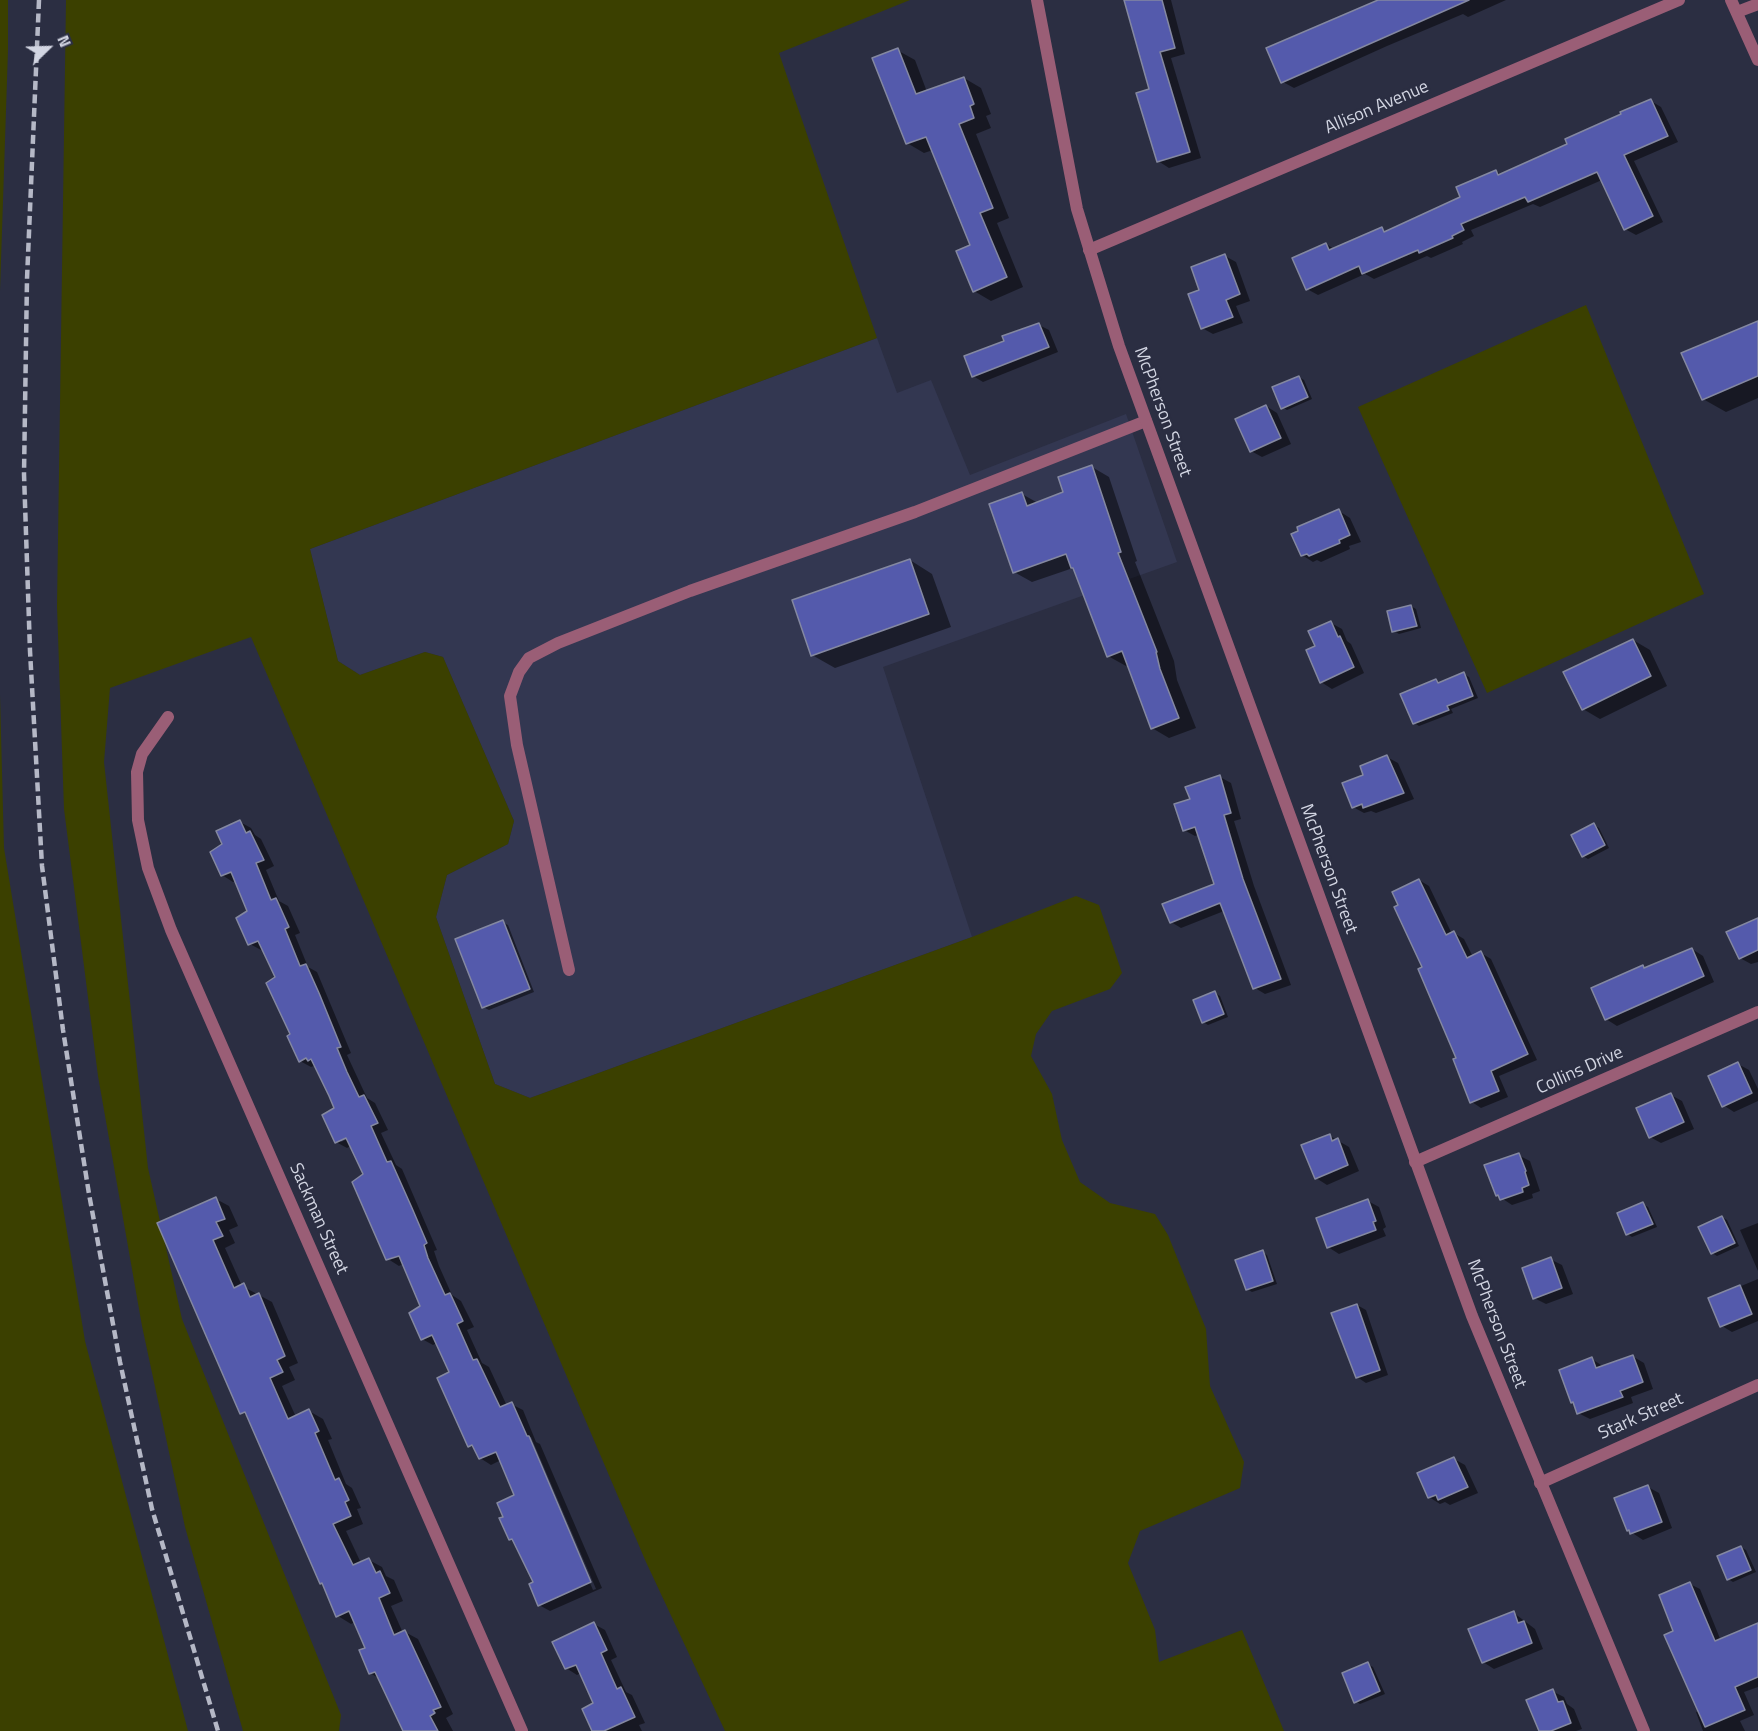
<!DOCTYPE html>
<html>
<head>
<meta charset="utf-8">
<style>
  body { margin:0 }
  #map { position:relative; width:1758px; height:1731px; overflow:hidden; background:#2b2e42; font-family:"Titillium Web",sans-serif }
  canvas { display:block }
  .north { position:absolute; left:18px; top:18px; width:60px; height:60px; -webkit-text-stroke:4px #2b2e42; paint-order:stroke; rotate:67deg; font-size:16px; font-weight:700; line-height:24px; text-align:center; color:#d2d5e2 }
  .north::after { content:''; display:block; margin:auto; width:21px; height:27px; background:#d2d5e2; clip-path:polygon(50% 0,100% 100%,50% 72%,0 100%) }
</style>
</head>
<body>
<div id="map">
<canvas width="1758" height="1731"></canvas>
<div class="north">N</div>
</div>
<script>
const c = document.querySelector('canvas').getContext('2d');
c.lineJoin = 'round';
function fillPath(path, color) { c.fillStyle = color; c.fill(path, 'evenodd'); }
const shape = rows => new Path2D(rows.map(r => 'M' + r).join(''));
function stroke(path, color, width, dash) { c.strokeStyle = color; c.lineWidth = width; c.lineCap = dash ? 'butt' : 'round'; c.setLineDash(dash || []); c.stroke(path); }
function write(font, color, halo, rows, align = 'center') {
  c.font = font + ' "Titillium Web",sans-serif'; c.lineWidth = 4.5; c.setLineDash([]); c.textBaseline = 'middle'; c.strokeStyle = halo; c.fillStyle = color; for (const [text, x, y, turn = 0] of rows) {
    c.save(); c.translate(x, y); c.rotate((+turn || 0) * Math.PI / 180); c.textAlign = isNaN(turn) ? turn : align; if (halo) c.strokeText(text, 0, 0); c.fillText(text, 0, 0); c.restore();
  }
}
fillPath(shape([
  [877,338,897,393,931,380,970,475,1126,414,1177,562,883,667,972,937,530,1098,495,1084,436,917,447,875,508,844,514,821,443,657,425,652,360,675,338,661,310,549]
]), '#333751');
fillPath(shape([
  [0,0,8,0,8,50,0,291],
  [66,0,910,0,779,53,877,338,310,549,338,661,360,675,425,652,443,657,514,821,508,844,447,875,436,917,495,1084,530,1098,972,937,1076,896,1099,905,1122,973,1110,989,1052,1011,1036,1034,1031,1056,1052,1094,1062,1140,1080,1182,1110,1203,1155,1214,1168,1235,1206,1329,1210,1386,1244,1462,1240,1488,1140,1531,1128,1563,1155,1630,1159,1662,1242,1630,1284,1731,725,1731,646,1562,251,637,110,688,104,762,148,1168,182,1319,341,1715,339,1731,243,1731,185,1527,142,1326,98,1076,64,809,57,606],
  [1586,305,1704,594,1487,693,1358,407],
  [0,695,4,848,85,1341,188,1731,0,1731]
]), '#3b4000');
fillPath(shape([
  [1126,0,1171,0,1185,54,1171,58,1201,158,1169,168,1158,161,1151,90],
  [1381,0,1506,0,1468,17,1463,14,1387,46,1294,88,1283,82],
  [897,50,915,60,927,92,964,78,981,88,991,114,986,116,991,128,976,134,1009,218,997,223,1023,287,991,301,974,291,972,246,933,150,924,153,907,143],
  [1651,101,1661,107,1678,142,1634,161,1663,222,1636,235,1625,229,1602,180,1540,207,1533,204,1471,230,1474,236,1462,242,1463,244,1431,258,1427,256,1374,279,1365,274,1318,295,1307,289,1326,244,1334,249,1381,229,1387,232,1462,197,1496,171,1502,175,1569,144],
  [1225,256,1236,262,1250,301,1236,306,1243,323,1213,334,1202,328,1201,291],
  [1758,322,1758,398,1726,412,1703,399],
  [1039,325,1049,330,1058,352,983,382,973,376,1006,342],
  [1299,377,1304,380,1312,399,1287,410,1282,407],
  [1266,406,1277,413,1291,444,1262,457,1251,451],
  [1092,467,1109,477,1137,561,1135,562,1174,661,1177,680,1196,728,1169,738,1152,728,1129,664,1126,666,1108,656,1075,569,1073,568,1032,582,1014,572,1022,494,1038,503,1065,493],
  [1339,511,1350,518,1361,542,1349,546,1350,549,1321,562,1317,560,1313,562,1302,555],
  [910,560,932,574,951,627,835,668,812,655],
  [1411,606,1416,609,1421,628,1399,634,1394,631],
  [1331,623,1342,629,1347,641,1351,644,1364,673,1332,689,1321,682,1317,647],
  [1633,640,1650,650,1667,686,1600,719,1583,709],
  [1464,674,1469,677,1478,698,1451,709,1453,713,1419,726,1414,723,1436,681,1440,684],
  [1387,757,1398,763,1414,799,1376,813,1371,811,1364,813,1353,807,1365,776],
  [1220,777,1231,783,1241,819,1234,821,1254,886,1291,985,1265,994,1255,988,1224,911,1181,928,1171,922,1216,885,1199,834,1195,836,1184,830,1192,800],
  [240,822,251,828,255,835,261,839,274,866,266,870,279,901,288,906,300,933,295,935,308,967,317,972,351,1053,347,1055,367,1098,375,1103,388,1130,381,1133,396,1165,402,1169,437,1250,434,1251,439,1266,452,1295,461,1301,474,1327,467,1330,482,1363,489,1367,507,1406,511,1404,523,1410,536,1442,540,1444,602,1588,550,1611,539,1605,535,1583,516,1543,510,1539,505,1517,516,1496,501,1460,491,1465,480,1458,476,1449,470,1446,450,1373,437,1343,433,1345,422,1339,422,1307,403,1264,399,1266,388,1259,365,1175,351,1146,347,1148,336,1142,335,1108,316,1065,311,1067,300,1061,277,977,264,949,261,950,250,944,249,912,236,881,233,882,222,875,224,845],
  [353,1136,341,1142,341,1139],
  [527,1437,531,1437,596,1589,593,1590],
  [1594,825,1599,828,1609,848,1588,859,1583,856],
  [1419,880,1429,886,1452,934,1454,933,1464,939,1473,957,1481,953,1491,959,1537,1060,1499,1076,1508,1097,1481,1108,1472,1102,1458,1058,1424,968],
  [1758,920,1758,962,1751,964,1740,958],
  [502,922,508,925,534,992,489,1010,483,1007],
  [1692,949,1703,956,1714,982,1617,1026,1606,1019,1643,967,1646,969],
  [1215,993,1220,996,1228,1017,1208,1025,1203,1022],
  [1738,1064,1749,1070,1758,1089,1758,1101,1734,1112,1723,1105],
  [1671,1095,1682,1101,1694,1129,1661,1143,1650,1137],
  [1330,1136,1349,1147,1359,1171,1327,1185,1316,1178],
  [1518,1155,1530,1161,1540,1191,1532,1194,1533,1198,1512,1205,1497,1195],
  [216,1199,229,1206,238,1226,229,1230,235,1243,225,1248,242,1286,272,1302,298,1363,289,1367,295,1380,282,1386,296,1417,309,1411,323,1419,332,1439,328,1440,346,1484,352,1488,361,1508,357,1509,363,1524,346,1531,361,1563,369,1560,382,1567,386,1576,394,1580,403,1601,391,1606,403,1633,405,1632,418,1639,453,1714,446,1718,453,1731,405,1731,380,1679,370,1673,367,1649,355,1622,351,1624,338,1616,324,1585,321,1583,250,1417,242,1413,159,1224],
  [1368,1201,1379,1207,1386,1227,1383,1229,1386,1236,1339,1254,1328,1247],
  [1643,1204,1648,1207,1657,1227,1632,1237,1627,1234],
  [1722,1217,1727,1220,1739,1246,1717,1256,1712,1253],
  [1758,1223,1758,1271,1740,1230],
  [1262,1252,1267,1255,1277,1284,1252,1292,1247,1289],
  [1550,1259,1562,1265,1573,1294,1546,1304,1534,1298],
  [1758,1279,1758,1321,1732,1332,1722,1326,1710,1299],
  [1357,1305,1366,1310,1388,1375,1366,1383,1357,1377],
  [1632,1356,1644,1363,1653,1389,1631,1397,1633,1403,1590,1419,1578,1413,1576,1404,1572,1402,1592,1359,1604,1367],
  [1454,1459,1465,1465,1478,1493,1450,1505,1445,1502,1440,1504,1429,1497],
  [1648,1487,1659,1493,1672,1528,1643,1540,1628,1530],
  [1741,1547,1746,1550,1756,1572,1733,1582,1728,1579],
  [1690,1584,1700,1589,1721,1641,1758,1636,1758,1687,1744,1692,1754,1715,1740,1721,1745,1731,1703,1731,1696,1712,1699,1711,1675,1632],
  [1514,1613,1535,1629,1543,1649,1494,1669,1483,1662],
  [594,1624,605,1630,617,1657,611,1660,626,1692,632,1695,645,1723,639,1725,642,1731,594,1731,595,1703,581,1673,577,1675,566,1668],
  [1368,1664,1373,1667,1385,1694,1360,1704,1355,1701],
  [1552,1691,1564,1697,1567,1704,1574,1709,1582,1729,1576,1731,1540,1731]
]), '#0007');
const building = shape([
  [1124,0,1162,0,1175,48,1160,52,1190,152,1157,162,1136,93,1149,89,1124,0],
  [1378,0,1469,0,1281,83,1266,48,1378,0],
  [898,48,916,94,964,77,974,104,970,106,974,118,959,124,993,208,980,213,1007,277,973,292,956,251,970,245,926,137,906,144,872,58,898,48],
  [1651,99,1668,136,1624,155,1653,216,1624,230,1597,172,1528,202,1525,197,1461,224,1464,230,1452,236,1453,238,1419,253,1418,250,1362,274,1359,266,1306,290,1292,258,1326,243,1329,250,1382,227,1384,232,1460,197,1456,187,1496,170,1498,175,1567,144,1565,139,1621,114,1620,112,1651,99],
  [1225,254,1240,294,1226,300,1233,317,1201,329,1188,294,1199,290,1191,267,1225,254],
  [1758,321,1758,376,1702,400,1681,353,1758,321],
  [1039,323,1049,347,972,377,964,356,1004,341,1002,336,1039,323],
  [1299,376,1308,397,1281,409,1272,387,1299,376],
  [1266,405,1281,438,1250,452,1235,419,1266,405],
  [1092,465,1121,552,1118,553,1157,652,1156,652,1160,669,1179,718,1151,729,1122,651,1107,657,1073,568,1071,568,1066,554,1013,573,989,504,1022,492,1027,506,1063,492,1058,477,1092,465],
  [1339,509,1350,535,1339,540,1340,543,1309,556,1307,554,1301,556,1291,534,1298,531,1297,527,1339,509],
  [910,559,929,614,811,656,792,600,910,559],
  [1411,605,1417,626,1392,632,1387,611,1411,605],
  [1331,621,1338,637,1340,636,1354,667,1320,683,1306,650,1315,646,1308,631,1331,621],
  [1633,639,1651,676,1582,710,1563,672,1633,639],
  [1464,672,1473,696,1447,706,1449,710,1413,724,1400,694,1436,679,1438,683,1464,672],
  [1387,755,1404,793,1363,808,1362,804,1352,808,1342,783,1363,775,1360,766,1387,755],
  [1220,775,1231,813,1224,815,1243,879,1281,979,1253,989,1220,903,1170,923,1162,904,1214,884,1195,827,1183,831,1174,804,1190,799,1185,787,1220,775],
  [240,820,246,833,250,831,264,860,256,863,271,900,276,898,289,927,285,929,300,966,306,964,319,993,341,1047,337,1048,347,1072,359,1097,364,1095,378,1123,371,1126,387,1162,391,1161,412,1208,427,1243,424,1245,428,1258,445,1295,450,1293,463,1321,457,1324,473,1360,477,1359,500,1407,512,1402,527,1436,529,1436,591,1582,538,1606,529,1584,533,1582,512,1539,509,1540,499,1518,503,1517,497,1503,514,1495,496,1452,479,1459,472,1445,468,1447,437,1378,449,1372,432,1335,421,1340,409,1313,420,1306,404,1268,399,1256,386,1260,352,1182,363,1174,346,1138,335,1143,322,1115,334,1108,329,1096,311,1059,308,1061,306,1058,299,1062,287,1036,290,1034,266,983,275,977,258,941,248,945,236,918,247,911,231,872,221,876,210,852,222,844,216,831,240,820],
  [1594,823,1605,845,1582,857,1571,835,1594,823],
  [1419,879,1446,935,1454,931,1467,958,1481,951,1528,1054,1491,1071,1499,1091,1470,1103,1453,1059,1456,1058,1418,969,1422,967,1394,907,1398,905,1392,892,1419,879],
  [1758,918,1758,950,1739,959,1726,932,1758,918],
  [503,920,530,989,482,1008,455,939,503,920],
  [1692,948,1704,976,1605,1020,1591,988,1643,965,1644,968,1692,948],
  [1215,991,1224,1014,1202,1023,1193,1000,1215,991],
  [1738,1062,1752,1093,1722,1107,1708,1076,1738,1062],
  [1671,1093,1684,1122,1649,1138,1636,1108,1671,1093],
  [1330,1134,1332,1141,1338,1138,1348,1165,1315,1179,1301,1145,1330,1134],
  [1519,1153,1526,1171,1525,1172,1529,1185,1522,1188,1523,1192,1500,1200,1498,1195,1496,1196,1484,1165,1519,1153],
  [216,1197,225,1219,216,1222,223,1236,213,1240,234,1288,244,1283,250,1297,259,1293,285,1356,277,1360,283,1372,270,1378,288,1419,309,1409,319,1431,315,1433,335,1480,339,1478,349,1500,345,1502,351,1516,333,1524,353,1565,369,1558,376,1573,380,1571,390,1593,379,1598,394,1635,405,1630,441,1707,433,1710,435,1713,430,1716,438,1731,403,1731,375,1672,369,1674,359,1650,365,1648,349,1611,336,1617,322,1583,320,1584,245,1412,240,1414,157,1223,216,1197],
  [1368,1199,1376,1221,1373,1222,1376,1230,1327,1248,1316,1218,1368,1199],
  [1643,1202,1653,1224,1626,1235,1617,1213,1643,1202],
  [1722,1216,1735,1243,1711,1254,1698,1227,1722,1216],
  [1263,1250,1273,1281,1246,1290,1235,1260,1263,1250],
  [1551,1257,1562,1288,1533,1299,1522,1268,1551,1257],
  [1740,1285,1752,1314,1720,1327,1708,1298,1740,1285],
  [1357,1304,1380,1370,1356,1378,1331,1313,1357,1304],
  [1633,1355,1643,1382,1620,1391,1623,1397,1577,1414,1573,1402,1571,1403,1559,1370,1592,1357,1596,1368,1633,1355],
  [1454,1457,1468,1487,1438,1500,1436,1495,1428,1498,1417,1473,1454,1457],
  [1648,1485,1662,1522,1630,1534,1629,1530,1627,1531,1614,1498,1648,1485],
  [1741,1546,1751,1570,1727,1580,1717,1556,1741,1546],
  [1690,1582,1715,1641,1758,1623,1758,1677,1735,1687,1745,1710,1705,1727,1664,1635,1673,1631,1659,1595,1690,1582],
  [1514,1611,1518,1623,1524,1621,1532,1643,1482,1663,1468,1629,1514,1611],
  [594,1622,607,1650,601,1653,617,1689,621,1687,635,1717,604,1731,592,1731,582,1709,593,1703,576,1665,565,1669,552,1642,594,1622],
  [1368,1662,1380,1691,1354,1703,1342,1673,1368,1662],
  [1553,1689,1558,1702,1563,1701,1571,1723,1551,1731,1539,1731,1526,1700,1553,1689]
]);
fillPath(building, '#545aac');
stroke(building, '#8488a1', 1.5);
stroke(shape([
  [569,970,517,745,510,696,519,672,529,658,558,643,690,591,915,512,1146,421]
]), '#9a5e76', 12);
stroke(shape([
  [1731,0,1758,60],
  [1737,12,1758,4],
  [1089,250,1679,0],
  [168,717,142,754,137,772,138,820,148,868,171,930,522,1731],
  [1415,1162,1758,1012],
  [1540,1483,1758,1385]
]), '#9a5e76', 12);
stroke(shape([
  [1037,0,1077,209,1119,346,1472,1316,1644,1731]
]), '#9a5e76', 12);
stroke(shape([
  [39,0,27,279,24,474,30,651,42,866,63,1030,89,1194,120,1362,152,1509,218,1731]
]), '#b5b8c6', 4.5, [9, 4.5]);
write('18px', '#d2d5e2', '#2b2e42', [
  ["Allison Avenue",1377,108,-23],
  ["McPherson Street",1162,412,70],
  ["McPherson Street",1328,869,70],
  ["Collins Drive",1580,1071,-24],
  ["Sackman Street",318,1219,66],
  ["McPherson Street",1496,1324,69],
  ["Stark Street",1641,1417,-24]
]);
</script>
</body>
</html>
